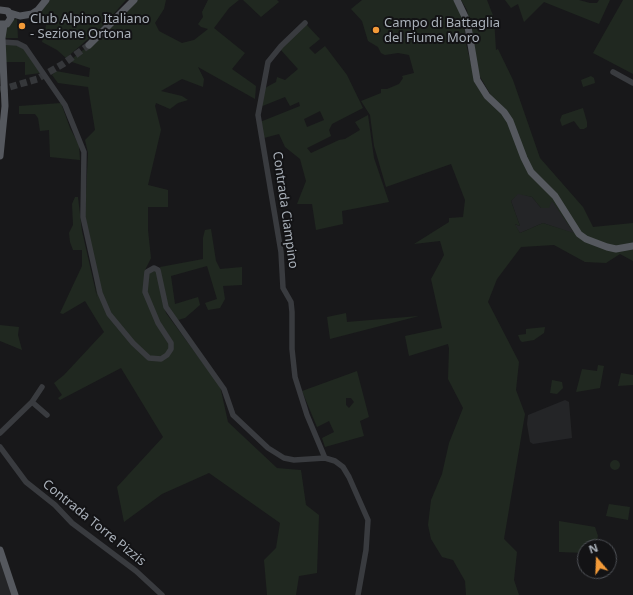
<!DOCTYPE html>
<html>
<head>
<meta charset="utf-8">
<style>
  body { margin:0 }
  #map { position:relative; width:633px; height:595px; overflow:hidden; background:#18181a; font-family:"Noto Sans",sans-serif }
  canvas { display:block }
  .north { position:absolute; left:577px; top:539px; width:40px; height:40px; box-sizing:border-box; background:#131315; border:1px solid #4f5257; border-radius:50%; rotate:341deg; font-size:11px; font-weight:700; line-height:16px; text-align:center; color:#aab1ba }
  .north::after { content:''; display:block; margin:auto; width:14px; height:18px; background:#f39a38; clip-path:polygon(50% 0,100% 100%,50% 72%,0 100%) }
</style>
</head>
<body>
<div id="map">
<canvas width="633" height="595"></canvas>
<div class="north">N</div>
</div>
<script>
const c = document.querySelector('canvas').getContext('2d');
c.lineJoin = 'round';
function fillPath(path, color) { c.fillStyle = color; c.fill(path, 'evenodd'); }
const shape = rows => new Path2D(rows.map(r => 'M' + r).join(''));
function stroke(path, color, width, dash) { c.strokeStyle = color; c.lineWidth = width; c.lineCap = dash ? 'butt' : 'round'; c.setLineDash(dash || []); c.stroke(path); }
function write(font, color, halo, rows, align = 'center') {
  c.font = font + ' "Noto Sans",sans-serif'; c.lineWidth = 4; c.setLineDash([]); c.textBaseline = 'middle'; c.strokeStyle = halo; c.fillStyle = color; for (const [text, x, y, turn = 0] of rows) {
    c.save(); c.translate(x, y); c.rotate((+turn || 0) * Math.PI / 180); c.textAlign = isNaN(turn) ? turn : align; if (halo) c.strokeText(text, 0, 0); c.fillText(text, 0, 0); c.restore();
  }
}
fillPath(shape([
  [518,193,532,197,541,208,552,200,575,234,543,223,520,233,514,224,520,226,511,201],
  [565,400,569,402,572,438,533,444,530,442,527,424,528,415],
  [0,556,13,595,0,595]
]), '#242527');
fillPath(shape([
  [50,0,126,0,102,27,66,58,57,50,42,42,47,22,36,18],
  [136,0,166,0,164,9,155,23,159,31,182,43,194,40,208,29,201,27,198,24,203,17,202,12,208,0,239,0,229,8,214,28,245,53,232,69,256,86,255,99,198,67,204,79,203,87,182,79,161,91,182,96,188,100,178,103,170,109,156,103,155,106,161,130,148,185,168,190,168,207,148,207,148,230,151,258,145,270,155,269,158,272,166,313,220,386,228,422,277,468,301,470,306,505,319,515,317,573,299,576,296,595,267,595,264,560,276,548,280,523,209,473,162,494,124,522,117,487,163,437,121,368,60,400,58,398,62,395,54,383,64,375,104,332,85,301,63,314,60,313,82,266,82,250,73,250,70,242,69,233,73,225,72,204,75,197,78,197,82,231,97,297,85,216,88,153,85,140,95,130,88,87,58,83,52,75,56,71,89,77,90,68,69,61,87,47],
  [243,0,277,0,279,2,261,17],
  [362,0,455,0,464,22,466,44,475,80,492,97,479,75,469,21,467,10,461,0,487,0,494,18,496,50,498,49,513,80,540,158,583,207,593,227,633,223,633,261,620,254,606,263,585,262,554,245,521,247,497,279,488,302,519,362,516,390,525,414,504,539,517,552,514,580,519,595,466,595,465,581,453,560,442,557,431,539,428,525,431,500,442,474,449,443,463,408,448,379,449,348,448,344,409,356,405,336,442,328,431,279,444,255,440,241,414,244,449,222,449,218,463,217,465,200,451,164,386,187,374,146,370,115,361,101,381,93,381,89,387,89,399,84,403,78,402,76,414,73,409,55,398,53,385,55,381,53,378,47,368,41,362,21,351,9],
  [518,194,532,197,541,208,549,208,552,201,574,233,543,223,520,233,515,224,520,226,511,201],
  [505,0,579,0,590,3,597,3,599,0,610,0,599,24,544,2,524,22,518,4,511,8],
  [623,0,633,0,633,74,593,53],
  [17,19,18,38,5,38,6,28,12,20],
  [306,24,320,39,309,48,315,54,325,46,347,75,363,108,332,124,329,130,331,136,307,148,311,153,339,140,345,139,360,130,355,122,368,115,374,158,389,202,342,211,343,224,316,230,312,204,297,204,306,181,300,159,285,147,279,134,264,138,260,122,300,106,299,102,290,106,285,97,260,107,263,89,276,82,277,77,285,80,298,69,280,49],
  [320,111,324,120,307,127,304,119],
  [13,44,23,48,41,73,25,75,25,62,6,62,5,45],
  [591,76,594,78,595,83,583,87,581,80],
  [61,103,70,128,79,145,80,160,50,157,49,130,40,131,38,118,35,114,19,114,19,106],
  [583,108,587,122,587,127,584,129,580,129,574,121,562,126,560,120,562,115],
  [211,229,216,261,220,269,242,267,242,285,223,286,225,299,220,308,208,310,205,303,217,299,207,266,171,276,175,304,198,297,200,305,185,318,178,320,166,305,160,267,203,259,203,238,205,230],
  [346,313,347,322,419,316,330,339,327,317],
  [0,325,19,327,18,335,22,350,0,341],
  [545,327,544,333,534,340,522,342,520,340,518,335,526,334,526,329],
  [598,365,604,366,600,388,576,392,582,369,597,371],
  [357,371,369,417,360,421,364,436,325,447,322,438,334,432,329,421,317,427,302,391],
  [346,398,351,398,354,402,349,408,346,405],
  [621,373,633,375,633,385,618,386],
  [552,380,562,382,563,388,557,394,550,393],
  '610 465a5 5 0 1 1 10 0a5 5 0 1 1-10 0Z',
  [609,504,630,507,628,520,606,516],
  [559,521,595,527,598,536,595,547,585,547,585,553,559,552]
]), '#202820');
stroke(shape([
  [0,90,37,79,63,64,89,45]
]), '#35373a', 7, [7, 3.5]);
stroke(shape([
  [305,23,281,46,268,62,258,115,281,252,283,288,291,302,292,312,292,349,295,377,307,415,325,458],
  [2,42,17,43,25,47,65,105,84,152,83,217,100,293,109,314,133,343,149,358,161,359,167,355,171,349,171,343,158,323,145,292,147,272,154,268,158,270,166,307,224,389,233,415,268,448,284,458,294,460,325,458,335,461,343,467,349,477,368,520,366,550,358,595],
  [613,72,633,83],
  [32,402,47,415],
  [0,433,32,402,42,387],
  [0,447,26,482,55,505,72,523,136,571,162,595]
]), '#393b3f', 5.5);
stroke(shape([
  [457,0,467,21,477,80,487,96,504,112,510,121,524,158,531,172,555,196,579,234,586,239,607,247,616,249,633,246],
  [0,10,8,11,11,18,7,24,0,24],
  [10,13,20,16,32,14,38,10,46,0],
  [89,45,134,0],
  [0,156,5,106,2,38,4,25],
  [0,550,15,595]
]), '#55585e', 7);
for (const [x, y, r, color] of [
  [22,26,4,"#f39a38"],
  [376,30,4,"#f39a38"]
]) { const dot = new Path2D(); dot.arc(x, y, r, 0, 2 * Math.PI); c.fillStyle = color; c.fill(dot); stroke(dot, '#131315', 1.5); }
write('13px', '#aab1ba', '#131315', [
  ["Club Alpino Italiano",30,19],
  ["- Sezione Ortona",30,34],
  ["Campo di Battaglia",384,23],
  ["del Fiume Moro",384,38]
], 'left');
write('13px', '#aab1ba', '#131315', [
  ["Contrada Ciampino",285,210,82],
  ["Contrada Torre Pizzis",94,523,39]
]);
</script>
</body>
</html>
